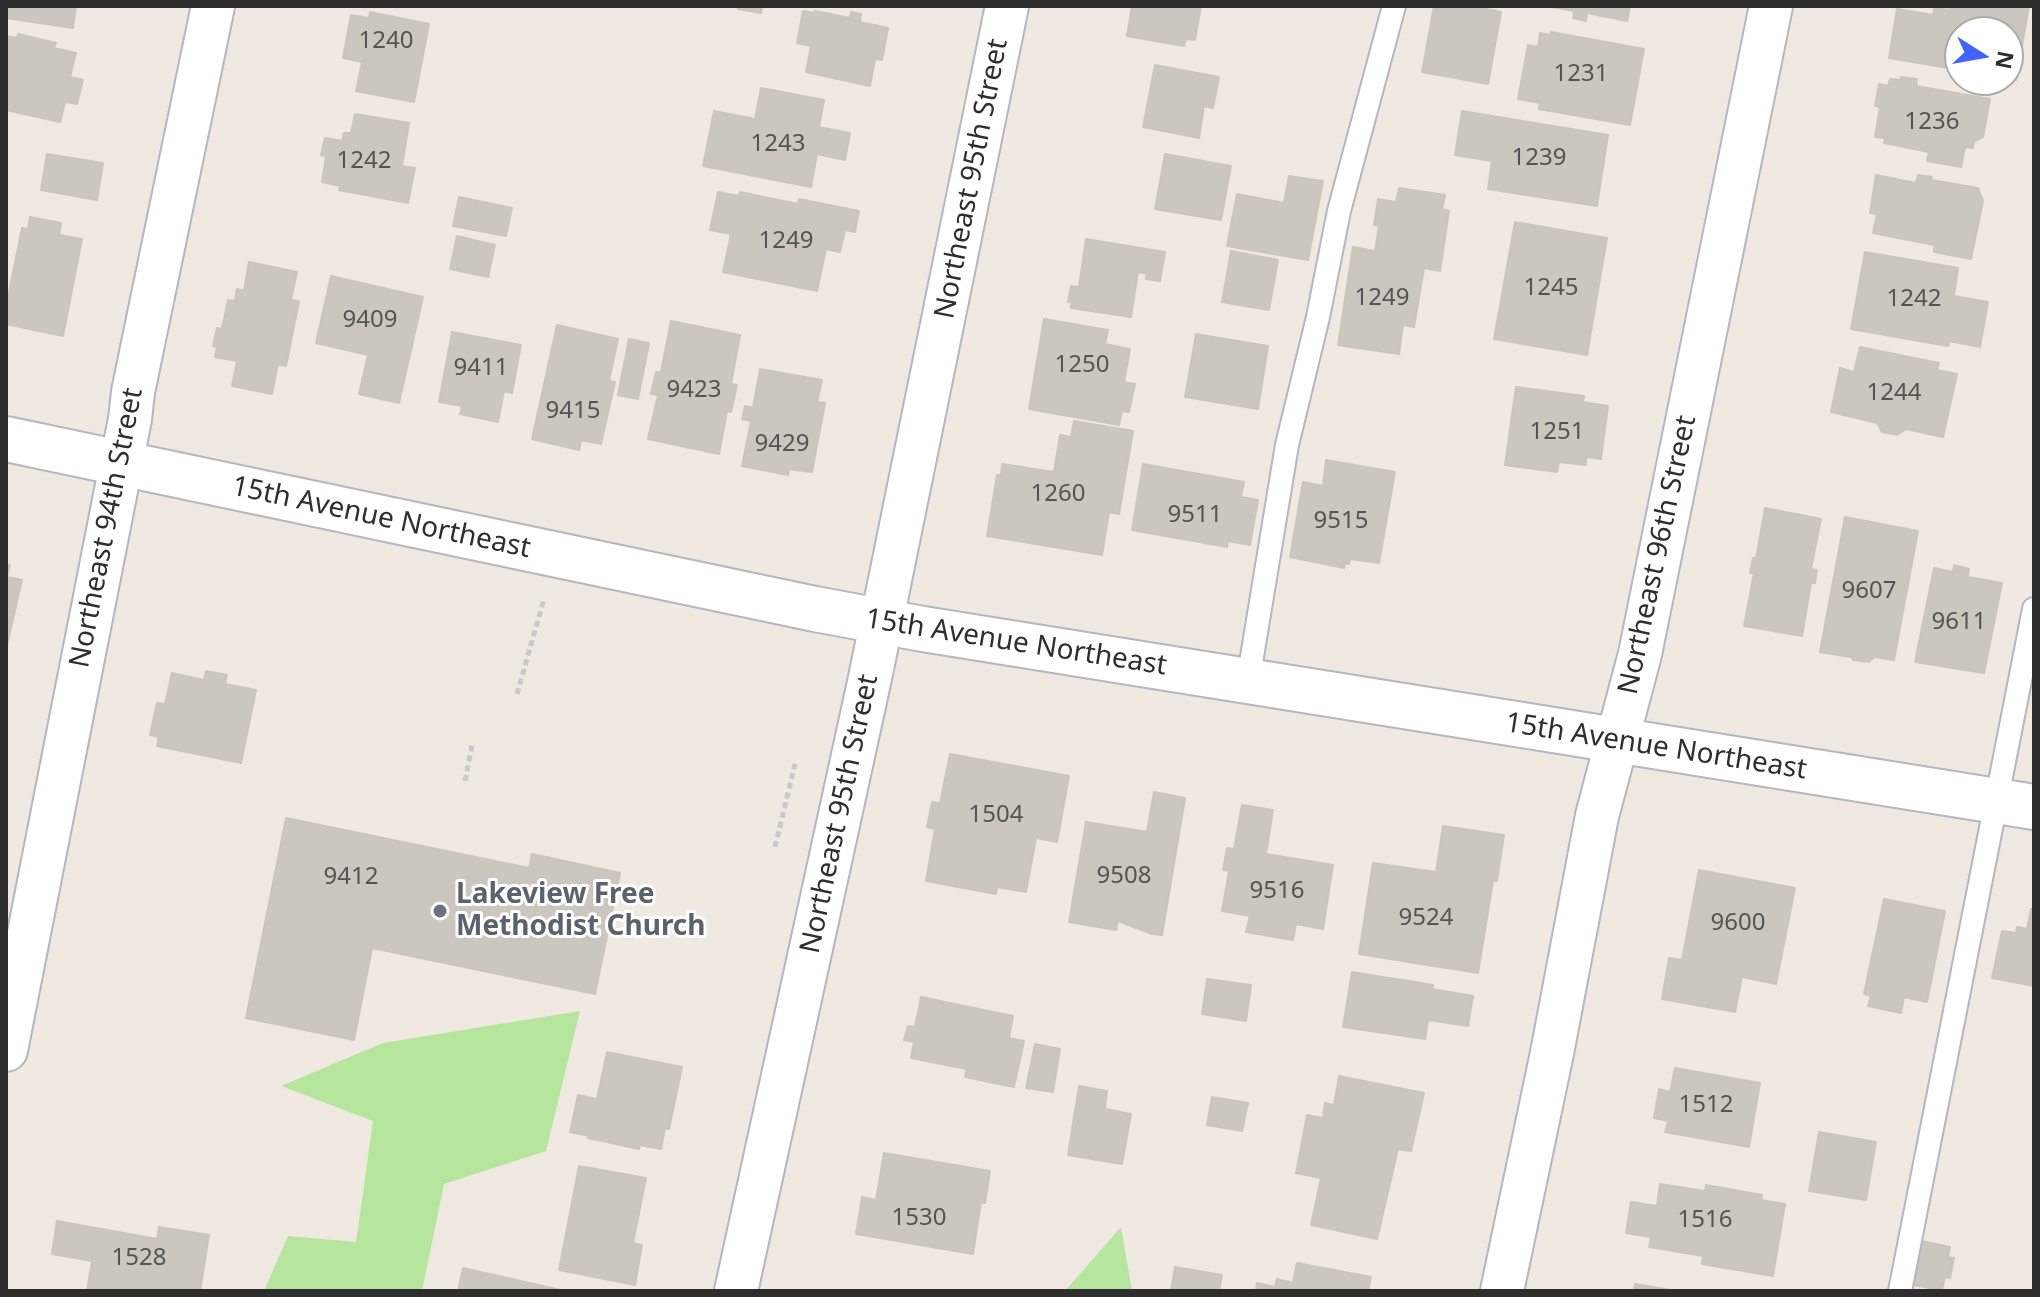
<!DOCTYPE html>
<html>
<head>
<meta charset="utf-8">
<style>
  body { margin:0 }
  #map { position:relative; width:2040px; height:1297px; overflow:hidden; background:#efe9e1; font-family:"Noto Sans",sans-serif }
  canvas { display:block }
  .frame { position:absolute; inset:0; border:8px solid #2e2e2e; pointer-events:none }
  .north { position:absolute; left:1944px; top:16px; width:80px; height:80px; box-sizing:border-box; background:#fff; border:2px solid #ababab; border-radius:50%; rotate:101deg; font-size:22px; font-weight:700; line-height:32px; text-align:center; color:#2e2e2e }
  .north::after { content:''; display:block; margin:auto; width:28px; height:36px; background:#4264fb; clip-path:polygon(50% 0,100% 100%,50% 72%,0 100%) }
</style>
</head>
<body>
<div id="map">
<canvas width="2040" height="1297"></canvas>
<div class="frame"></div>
<div class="north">N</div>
</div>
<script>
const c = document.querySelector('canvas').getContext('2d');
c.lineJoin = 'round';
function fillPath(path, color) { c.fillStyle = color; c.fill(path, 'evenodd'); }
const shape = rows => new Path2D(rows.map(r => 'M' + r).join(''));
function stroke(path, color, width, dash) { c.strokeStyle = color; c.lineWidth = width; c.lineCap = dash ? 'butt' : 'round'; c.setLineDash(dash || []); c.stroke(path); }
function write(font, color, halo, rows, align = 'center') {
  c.font = font + ' "Noto Sans",sans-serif'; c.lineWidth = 6; c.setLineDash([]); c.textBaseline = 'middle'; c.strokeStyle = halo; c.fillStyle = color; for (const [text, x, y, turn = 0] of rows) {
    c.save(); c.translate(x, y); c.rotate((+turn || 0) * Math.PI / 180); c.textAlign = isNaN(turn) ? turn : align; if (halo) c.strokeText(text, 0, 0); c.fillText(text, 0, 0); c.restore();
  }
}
fillPath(shape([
  [580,1011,546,1151,444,1184,422,1291,264,1291,288,1236,356,1242,373,1121,281,1086,383,1043],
  [1121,1227,1132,1291,1065,1291]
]), '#b6e59e');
const building = shape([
  [6,6,76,6,73,28,6,18,6,6],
  [738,6,762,6,761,13,738,9,738,6],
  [1132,6,1201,6,1195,40,1186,39,1184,46,1127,36,1132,6],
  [1434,6,1471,6,1501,12,1488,84,1422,72,1434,6],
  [1547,6,1630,6,1627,21,1587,13,1586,21,1573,18,1574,11,1547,6],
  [1950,6,2029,6,2016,80,2008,78,2008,32,1960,32,1960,70,1889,58,1897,9,1933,15,1934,7,1949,10,1950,6],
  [803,11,815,13,815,11,850,18,851,12,861,14,860,22,888,28,882,60,875,59,870,86,806,72,811,46,797,43,803,11],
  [370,12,429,24,414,102,356,91,362,62,343,58,351,15,369,18,370,12],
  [1551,32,1644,49,1630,125,1539,109,1540,103,1518,99,1528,45,1538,47,1540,33,1551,35,1551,32],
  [18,34,56,43,54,48,76,53,70,77,83,80,77,104,65,102,60,122,6,110,6,36,17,38,18,34],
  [1155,65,1219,77,1213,108,1204,106,1199,138,1143,127,1155,65],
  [1901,77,1917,79,1916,86,1990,99,1983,137,1974,142,1973,148,1965,147,1961,167,1927,161,1929,152,1884,143,1885,138,1875,137,1880,107,1875,106,1879,84,1888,86,1890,79,1901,80,1901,77],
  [761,88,824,100,819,127,850,133,845,160,817,154,811,187,703,166,714,111,755,119,761,88],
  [1462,111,1608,135,1597,206,1488,189,1492,161,1455,155,1462,111],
  [355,114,409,123,402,166,415,168,408,203,339,190,340,186,322,182,326,156,321,155,325,138,342,141,344,133,351,133,355,114],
  [47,154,103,163,97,200,41,190,47,154],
  [1165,154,1231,166,1221,220,1155,209,1165,154],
  [1876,175,1916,183,1918,175,1932,177,1931,180,1978,188,1983,201,1971,259,1934,252,1934,245,1873,233,1877,214,1870,213,1876,175],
  [1289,176,1323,181,1308,260,1227,246,1237,194,1284,203,1289,176],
  [1399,188,1445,195,1442,209,1449,211,1440,271,1424,268,1414,327,1403,325,1399,354,1338,345,1353,247,1375,251,1379,226,1374,225,1378,199,1396,202,1399,188],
  [718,192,739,196,740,192,798,204,799,199,859,211,855,232,845,230,840,252,826,249,817,291,723,272,731,234,710,230,718,192],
  [459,197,512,208,506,236,453,226,459,197],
  [30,217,61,223,59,235,82,239,63,336,6,324,6,307,22,228,28,229,30,217],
  [1515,222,1607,238,1587,355,1494,339,1515,222],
  [457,236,495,245,488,277,450,269,457,236],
  [1086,239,1165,252,1160,281,1146,279,1147,274,1138,272,1131,317,1071,308,1072,302,1068,302,1071,286,1079,287,1086,239],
  [1231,251,1278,260,1269,310,1222,302,1231,251],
  [1865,252,1958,268,1954,296,1988,302,1980,347,1949,341,1948,346,1851,329,1865,252],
  [249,262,297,272,291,300,299,301,286,366,278,364,272,394,232,386,237,361,215,357,217,347,213,346,217,328,222,329,228,300,235,301,237,289,244,291,249,262],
  [331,276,423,297,399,403,359,394,368,355,316,343,331,276],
  [1044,319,1108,330,1105,344,1130,349,1124,382,1135,384,1129,412,1122,411,1119,425,1029,409,1044,319],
  [671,321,740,335,731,384,737,385,731,412,727,411,719,454,648,439,658,395,651,394,656,372,661,372,671,321],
  [557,325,618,339,609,381,615,382,601,444,581,440,579,450,532,439,557,325],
  [452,332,521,345,512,393,504,391,498,422,460,414,462,406,439,402,452,332],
  [1196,334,1268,346,1258,409,1185,397,1196,334],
  [629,339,649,343,638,399,618,395,629,339],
  [1860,347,1939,363,1937,370,1957,374,1943,437,1906,429,1897,435,1882,432,1877,423,1831,412,1840,368,1854,372,1860,347],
  [760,369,822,380,817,402,825,403,812,472,789,469,788,475,742,466,751,421,742,419,745,406,753,408,760,369],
  [1516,387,1584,396,1583,402,1608,406,1601,459,1586,457,1586,465,1559,462,1557,472,1505,465,1516,387],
  [1074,421,1133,431,1119,514,1109,512,1102,555,987,536,997,475,1001,475,1002,464,1054,472,1060,435,1071,437,1074,421],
  [1326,460,1395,472,1379,563,1350,559,1349,564,1345,563,1344,568,1290,557,1303,482,1323,486,1326,460],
  [1143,464,1244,482,1241,497,1258,500,1250,545,1228,541,1227,547,1132,530,1143,464],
  [1765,508,1821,519,1811,569,1817,570,1815,583,1811,583,1802,636,1744,626,1754,573,1750,573,1753,558,1756,559,1765,508],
  [1845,517,1918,531,1894,660,1874,657,1869,662,1853,660,1850,654,1850,657,1820,652,1845,517],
  [6,565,10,565,7,577,22,580,7,645,6,565],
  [1954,565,1969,569,1968,577,2002,583,1984,673,1915,662,1934,568,1953,572,1954,565],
  [206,671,227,675,225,684,256,690,241,763,157,746,159,737,150,735,157,703,165,704,172,673,204,680,206,671],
  [950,754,1069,776,1057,842,1036,838,1026,892,997,887,996,894,926,881,935,829,927,827,932,802,940,803,950,754],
  [1154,792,1185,798,1162,935,1152,934,1118,921,1116,930,1069,922,1086,822,1147,832,1154,792],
  [1242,805,1273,810,1266,854,1333,865,1323,929,1296,924,1293,940,1246,932,1250,916,1222,911,1229,871,1223,870,1227,848,1234,849,1242,805],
  [286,818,529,868,532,854,620,873,595,994,372,948,354,1040,246,1018,286,818],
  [1443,826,1504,835,1497,881,1493,881,1478,973,1359,954,1373,863,1436,872,1443,826],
  [1699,870,1795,888,1776,984,1742,977,1735,1012,1662,999,1669,958,1682,960,1699,870],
  [1884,899,1945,911,1927,1002,1904,997,1901,1013,1868,1006,1871,996,1864,994,1884,899],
  [2031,909,2034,910,2034,986,1992,978,2002,931,2016,933,2017,927,2027,929,2031,909],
  [1352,972,1433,985,1432,989,1473,996,1468,1026,1428,1020,1425,1039,1343,1027,1352,972],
  [1207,979,1251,985,1246,1021,1202,1014,1207,979],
  [921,997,1013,1016,1009,1038,1024,1041,1014,1087,965,1077,966,1069,911,1058,914,1042,904,1040,908,1026,915,1027,921,997],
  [1035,1044,1060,1049,1053,1092,1026,1088,1035,1044],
  [607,1052,682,1067,669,1129,665,1128,661,1149,640,1145,639,1149,588,1138,589,1136,570,1132,578,1095,597,1099,607,1052],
  [1675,1068,1760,1083,1749,1147,1665,1132,1668,1121,1654,1118,1659,1089,1670,1092,1675,1068],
  [1339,1076,1424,1093,1411,1151,1398,1149,1377,1239,1311,1225,1321,1178,1296,1173,1307,1115,1323,1118,1325,1103,1334,1105,1339,1076],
  [1079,1086,1107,1091,1105,1109,1131,1114,1122,1164,1068,1155,1079,1086],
  [1212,1097,1248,1103,1242,1131,1207,1125,1212,1097],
  [1819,1132,1876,1142,1866,1200,1809,1191,1819,1132],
  [884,1153,990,1171,985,1203,981,1202,973,1254,856,1234,862,1197,876,1200,884,1153],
  [579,1166,646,1178,633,1243,642,1245,635,1285,559,1270,579,1166],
  [1660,1184,1705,1191,1706,1185,1762,1195,1761,1200,1785,1204,1773,1276,1702,1264,1703,1256,1649,1247,1651,1237,1626,1233,1631,1202,1657,1206,1660,1184],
  [57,1221,157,1239,159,1227,209,1235,200,1291,87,1291,92,1261,52,1254,57,1221],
  [1921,1241,1950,1247,1948,1257,1954,1258,1950,1278,1945,1277,1942,1290,1913,1285,1921,1241],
  [1297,1263,1371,1277,1368,1291,1256,1291,1257,1283,1275,1287,1277,1279,1293,1283,1297,1263],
  [1175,1267,1222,1275,1219,1291,1171,1291,1175,1267],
  [463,1268,565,1291,458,1291,463,1268],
  [1635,1284,1676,1291,1634,1291,1635,1284]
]);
fillPath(building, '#cbc7bf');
stroke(building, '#cbc5ba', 2);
const service = shape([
  [1248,681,1287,445,1318,317,1339,211,1394,6],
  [1900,1291,2034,609]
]);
const minor = shape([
  [6,1050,130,419,133,392,213,6],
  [736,1291,870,678,1007,6],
  [1502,1291,1552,1053,1597,816,1640,654,1771,6]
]);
const tertiary = shape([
  [6,439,815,609,923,629,2034,807]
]);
stroke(service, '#b4b7c1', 26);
stroke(minor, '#b4b7c1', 46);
stroke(tertiary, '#b4b7c1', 48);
stroke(shape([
  [517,694,544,599],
  [465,781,472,745],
  [775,847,795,764]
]), '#c9c9c9', 5, [6, 4]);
stroke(service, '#fff', 22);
stroke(minor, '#fff', 42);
stroke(tertiary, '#fff', 44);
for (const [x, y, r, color] of [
  [440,911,8,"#6b7280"]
]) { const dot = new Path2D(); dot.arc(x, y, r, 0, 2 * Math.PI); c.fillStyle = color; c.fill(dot); stroke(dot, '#fff', 3); }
write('24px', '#555452', null, [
  ["1240",386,41],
  ["1231",1581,74],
  ["1236",1932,122],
  ["1243",778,144],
  ["1239",1539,158],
  ["1242",364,161],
  ["1249",786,241],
  ["1245",1551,288],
  ["1249",1382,298],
  ["1242",1914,299],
  ["9409",370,320],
  ["1250",1082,365],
  ["9411",481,368],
  ["9423",694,390],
  ["1244",1894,393],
  ["9415",573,411],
  ["1251",1557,432],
  ["9429",782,444],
  ["1260",1058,494],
  ["9511",1195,515],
  ["9515",1341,521],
  ["9607",1869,591],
  ["9611",1959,622],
  ["1504",996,815],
  ["9508",1124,876],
  ["9412",351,877],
  ["9516",1277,891],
  ["9524",1426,918],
  ["9600",1738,923],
  ["1512",1706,1105],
  ["1530",919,1218],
  ["1516",1705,1220],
  ["1528",139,1258]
]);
write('28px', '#2e2e2e', '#fff', [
  ["Northeast 95th Street",972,179,-79],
  ["15th Avenue Northeast",381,518,12],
  ["Northeast 94th Street",107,528,-79],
  ["Northeast 96th Street",1658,555,-78],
  ["15th Avenue Northeast",1016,643,9],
  ["15th Avenue Northeast",1656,747,9],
  ["Northeast 95th Street",840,814,-78]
]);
write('bold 28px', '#5b616d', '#fff', [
  ["Lakeview Free",456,895],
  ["Methodist Church",456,927]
], 'left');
</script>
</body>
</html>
